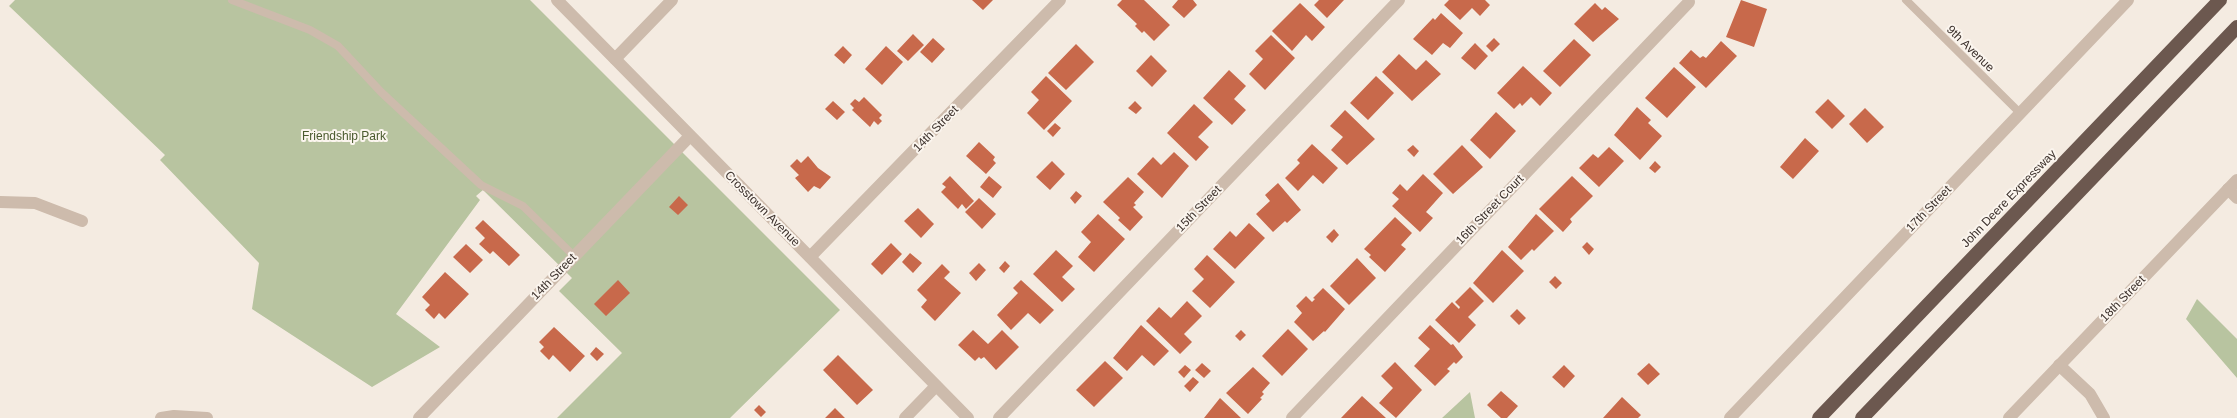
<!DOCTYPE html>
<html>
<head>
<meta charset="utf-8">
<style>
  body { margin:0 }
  canvas { display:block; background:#f4ebe1 }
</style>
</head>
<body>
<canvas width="2237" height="418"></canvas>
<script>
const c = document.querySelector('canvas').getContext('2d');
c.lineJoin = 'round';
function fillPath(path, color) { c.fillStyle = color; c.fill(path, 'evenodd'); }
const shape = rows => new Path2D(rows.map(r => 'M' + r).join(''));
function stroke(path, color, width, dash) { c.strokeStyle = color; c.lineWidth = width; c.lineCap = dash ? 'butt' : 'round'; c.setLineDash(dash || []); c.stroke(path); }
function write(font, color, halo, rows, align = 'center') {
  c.font = font + ' Helvetica,sans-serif'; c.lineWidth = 4; c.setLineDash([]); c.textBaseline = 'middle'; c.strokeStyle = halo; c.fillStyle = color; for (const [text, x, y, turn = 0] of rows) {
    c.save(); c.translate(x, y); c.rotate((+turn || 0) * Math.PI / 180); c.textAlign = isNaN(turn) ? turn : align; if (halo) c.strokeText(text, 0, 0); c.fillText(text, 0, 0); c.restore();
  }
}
fillPath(shape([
  [15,0,530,0,840,310,730,418,557,418,622,353,559,291,572,278,483,190,476,196,480,200,396,314,440,347,372,387,252,309,259,263,160,160,165,155,9,6],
  [2197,299,2237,339,2237,378,2186,319],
  [1470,392,1475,418,1442,418]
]), '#b8c4a0');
fillPath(shape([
  [972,0,993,0,983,10],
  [1122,0,1144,0,1170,25,1154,41,1144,31,1142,33,1135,26,1137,24,1117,5],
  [1178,0,1193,0,1197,5,1184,18,1172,7],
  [1319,0,1344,0,1327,18,1314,5],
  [1449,0,1485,0,1490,5,1480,16,1472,8,1460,20,1444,5],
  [1741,0,1767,9,1754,47,1726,37],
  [1300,3,1325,27,1312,41,1306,35,1292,51,1272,31],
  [1595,3,1602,10,1605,7,1619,19,1593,42,1574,24],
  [1441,13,1463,33,1450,48,1443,43,1432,55,1413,39,1433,18,1435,20],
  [913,34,924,45,908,61,897,51],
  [1271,35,1295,58,1265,90,1249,74,1263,59,1255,51],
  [933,38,945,49,932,63,920,52],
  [1494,38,1500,44,1492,52,1486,46],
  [1574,39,1591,55,1560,87,1543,71],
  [1721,41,1737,56,1706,88,1679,63,1691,50,1700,58,1703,56,1706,58],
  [1475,43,1488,56,1475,70,1461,58],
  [1076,44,1094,62,1066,90,1048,73],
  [843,46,852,55,844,64,834,55],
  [886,46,903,62,882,85,865,69],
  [1399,54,1416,70,1426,60,1441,74,1412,101,1382,72],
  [1151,55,1167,71,1152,87,1136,71],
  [1523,66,1552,93,1540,106,1531,97,1522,106,1520,103,1514,109,1497,93],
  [1674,67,1696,87,1667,118,1645,98],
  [1229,70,1246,86,1234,99,1246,110,1232,125,1203,98],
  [1046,76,1072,101,1044,130,1027,113,1039,100,1031,92],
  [1376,76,1394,93,1368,120,1350,103],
  [864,97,882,115,879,118,882,121,878,125,874,121,870,127,852,110,854,108,850,104,855,99,859,102],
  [1828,99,1845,116,1832,129,1815,112],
  [833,101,845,112,837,120,825,109],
  [1135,101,1142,108,1136,114,1128,108],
  [1194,104,1213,122,1198,137,1209,147,1196,161,1167,133],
  [1637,107,1651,120,1648,123,1662,136,1640,160,1614,135],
  [1865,108,1884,127,1867,143,1849,124],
  [1345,110,1375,139,1347,165,1331,150,1343,137,1330,126],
  [1496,112,1516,131,1490,159,1470,140],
  [1055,123,1061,128,1053,137,1047,131],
  [1805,138,1819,151,1793,179,1780,167],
  [979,142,995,157,993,160,996,163,986,174,966,156],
  [1312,144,1338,168,1323,184,1313,175,1298,191,1285,178,1300,163,1297,160],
  [1413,145,1419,151,1414,157,1407,150],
  [1462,145,1483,167,1453,194,1433,174],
  [1609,147,1624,161,1599,187,1579,168,1593,154,1598,158],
  [1174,152,1189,166,1162,198,1137,174,1153,157,1161,165],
  [808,156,818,168,831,177,820,189,814,186,808,192,795,178,799,175,790,166,797,159,801,163],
  [1052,161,1065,174,1050,190,1036,177],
  [1655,161,1661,167,1655,173,1649,168],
  [1423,174,1443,193,1426,212,1433,218,1420,232,1392,206,1399,199,1392,193,1400,184,1407,191],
  [950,176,974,201,966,209,962,204,958,209,941,192,946,187,942,184],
  [989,176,1002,187,993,198,980,187],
  [1572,176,1593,196,1570,219,1572,222,1563,232,1539,209],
  [1128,177,1144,192,1134,203,1136,205,1133,207,1143,217,1130,231,1118,220,1120,218,1103,202],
  [1278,183,1301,210,1287,223,1285,221,1273,232,1256,214,1270,201,1265,195],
  [1076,191,1082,196,1075,204,1070,198],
  [679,196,688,205,678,215,669,207],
  [979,198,996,214,982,229,965,212],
  [918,208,934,224,921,238,904,221],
  [1098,214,1125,239,1094,272,1078,257,1091,242,1081,232],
  [1536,214,1554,231,1534,251,1532,249,1521,260,1508,247],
  [1395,217,1412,233,1401,245,1406,249,1385,272,1369,257,1371,255,1364,249],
  [483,220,520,255,509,266,493,251,490,254,479,244,485,238,475,228],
  [1249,223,1265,238,1235,269,1213,249,1230,231,1236,237],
  [1334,229,1339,235,1332,243,1326,237],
  [1587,242,1594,249,1589,255,1582,247],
  [891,243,902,254,882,275,871,264],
  [466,244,483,260,470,273,453,257],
  [1056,250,1073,266,1062,277,1075,289,1062,302,1033,274],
  [1502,250,1524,271,1493,303,1473,283],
  [910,253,922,263,913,273,902,262],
  [1207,255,1235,282,1210,308,1192,291,1204,279,1194,269],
  [1357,258,1376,278,1349,305,1330,286],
  [1005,261,1010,266,1004,273,999,268],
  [979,263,986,270,976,281,969,273],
  [942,264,950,272,944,278,961,293,935,321,921,307,927,300,917,290],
  [445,272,469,294,445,319,439,313,434,319,425,310,430,305,422,297],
  [1555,276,1562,283,1556,289,1549,282],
  [618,280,630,293,606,316,594,304],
  [1021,280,1054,310,1040,324,1028,313,1011,330,997,315,1018,293,1013,288],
  [1470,287,1484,301,1468,317,1476,325,1459,343,1435,320,1452,302,1459,309,1460,307,1455,302],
  [1323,288,1345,309,1325,332,1324,331,1313,341,1294,322,1302,313,1296,306,1306,296,1312,302,1315,299,1313,298],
  [1187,301,1202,316,1184,334,1192,342,1180,354,1146,321,1159,307,1171,318],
  [1517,309,1526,318,1519,325,1510,316],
  [1141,325,1169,351,1154,366,1142,355,1127,371,1113,358],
  [1430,325,1451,345,1453,344,1463,357,1456,364,1454,362,1447,369,1450,371,1435,386,1414,366,1430,349,1418,338],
  [554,327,585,356,570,372,553,355,549,360,540,351,544,347,539,342],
  [1288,329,1308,349,1282,376,1262,356],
  [973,330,988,344,1002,330,1019,347,996,370,984,357,981,359,979,357,975,361,958,345],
  [1241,330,1246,335,1240,341,1235,336],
  [596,347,604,354,597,361,590,354],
  [838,355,873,390,857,405,823,370],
  [1105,361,1123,378,1094,407,1076,390],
  [1395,362,1422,390,1396,418,1379,403,1393,388,1381,376],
  [1202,363,1211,371,1204,378,1195,370],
  [1649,363,1660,374,1648,385,1637,374],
  [1185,365,1191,370,1184,378,1178,372],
  [1564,365,1575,376,1564,388,1552,377],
  [1253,367,1270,383,1262,392,1264,394,1260,398,1262,399,1248,414,1226,393],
  [1193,377,1199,382,1190,392,1184,386],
  [1501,391,1518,406,1507,418,1501,418,1487,405],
  [1362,396,1386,418,1341,418],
  [1622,397,1641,415,1638,418,1603,418],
  [1220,398,1241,418,1204,418],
  [759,405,766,412,761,417,754,410],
  [835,408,845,418,825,418]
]), '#c8694b');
stroke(shape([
  [232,0,310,30,338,46,381,92,481,185,523,206,574,256],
  [1906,0,2020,113]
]), '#cdbbac', 8);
stroke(shape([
  [615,59,672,0],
  [2228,189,2237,198],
  [0,202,35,203,82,221],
  [810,257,1060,0],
  [2059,365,2090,394,2104,418],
  [161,418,174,416,207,418],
  [419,418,690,136],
  [905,418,936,386],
  [999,418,1399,0],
  [1292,418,1689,2],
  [1730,418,2128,0]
]), '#cdbbac', 12);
stroke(shape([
  [557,0,968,418],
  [2009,418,2237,180]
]), '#cdbbac', 12);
stroke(shape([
  [1819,418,2220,0],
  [1862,418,2237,27]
]), '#6c584f', 14);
write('12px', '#3b302b', '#fbf5ee', [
  ["9th Avenue",1970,49,44],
  ["14th Street",936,129,-46],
  ["John Deere Expressway",2009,199,-46],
  ["Crosstown Avenue",762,209,45],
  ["15th Street",1199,209,-46],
  ["17th Street",1929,209,-46],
  ["16th Street Court",1490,210,-46],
  ["14th Street",554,277,-46],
  ["18th Street",2123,299,-46]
]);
write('12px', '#4a5a2e', '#fbf5ee', [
  ["Friendship Park",344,137]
]);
</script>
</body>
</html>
